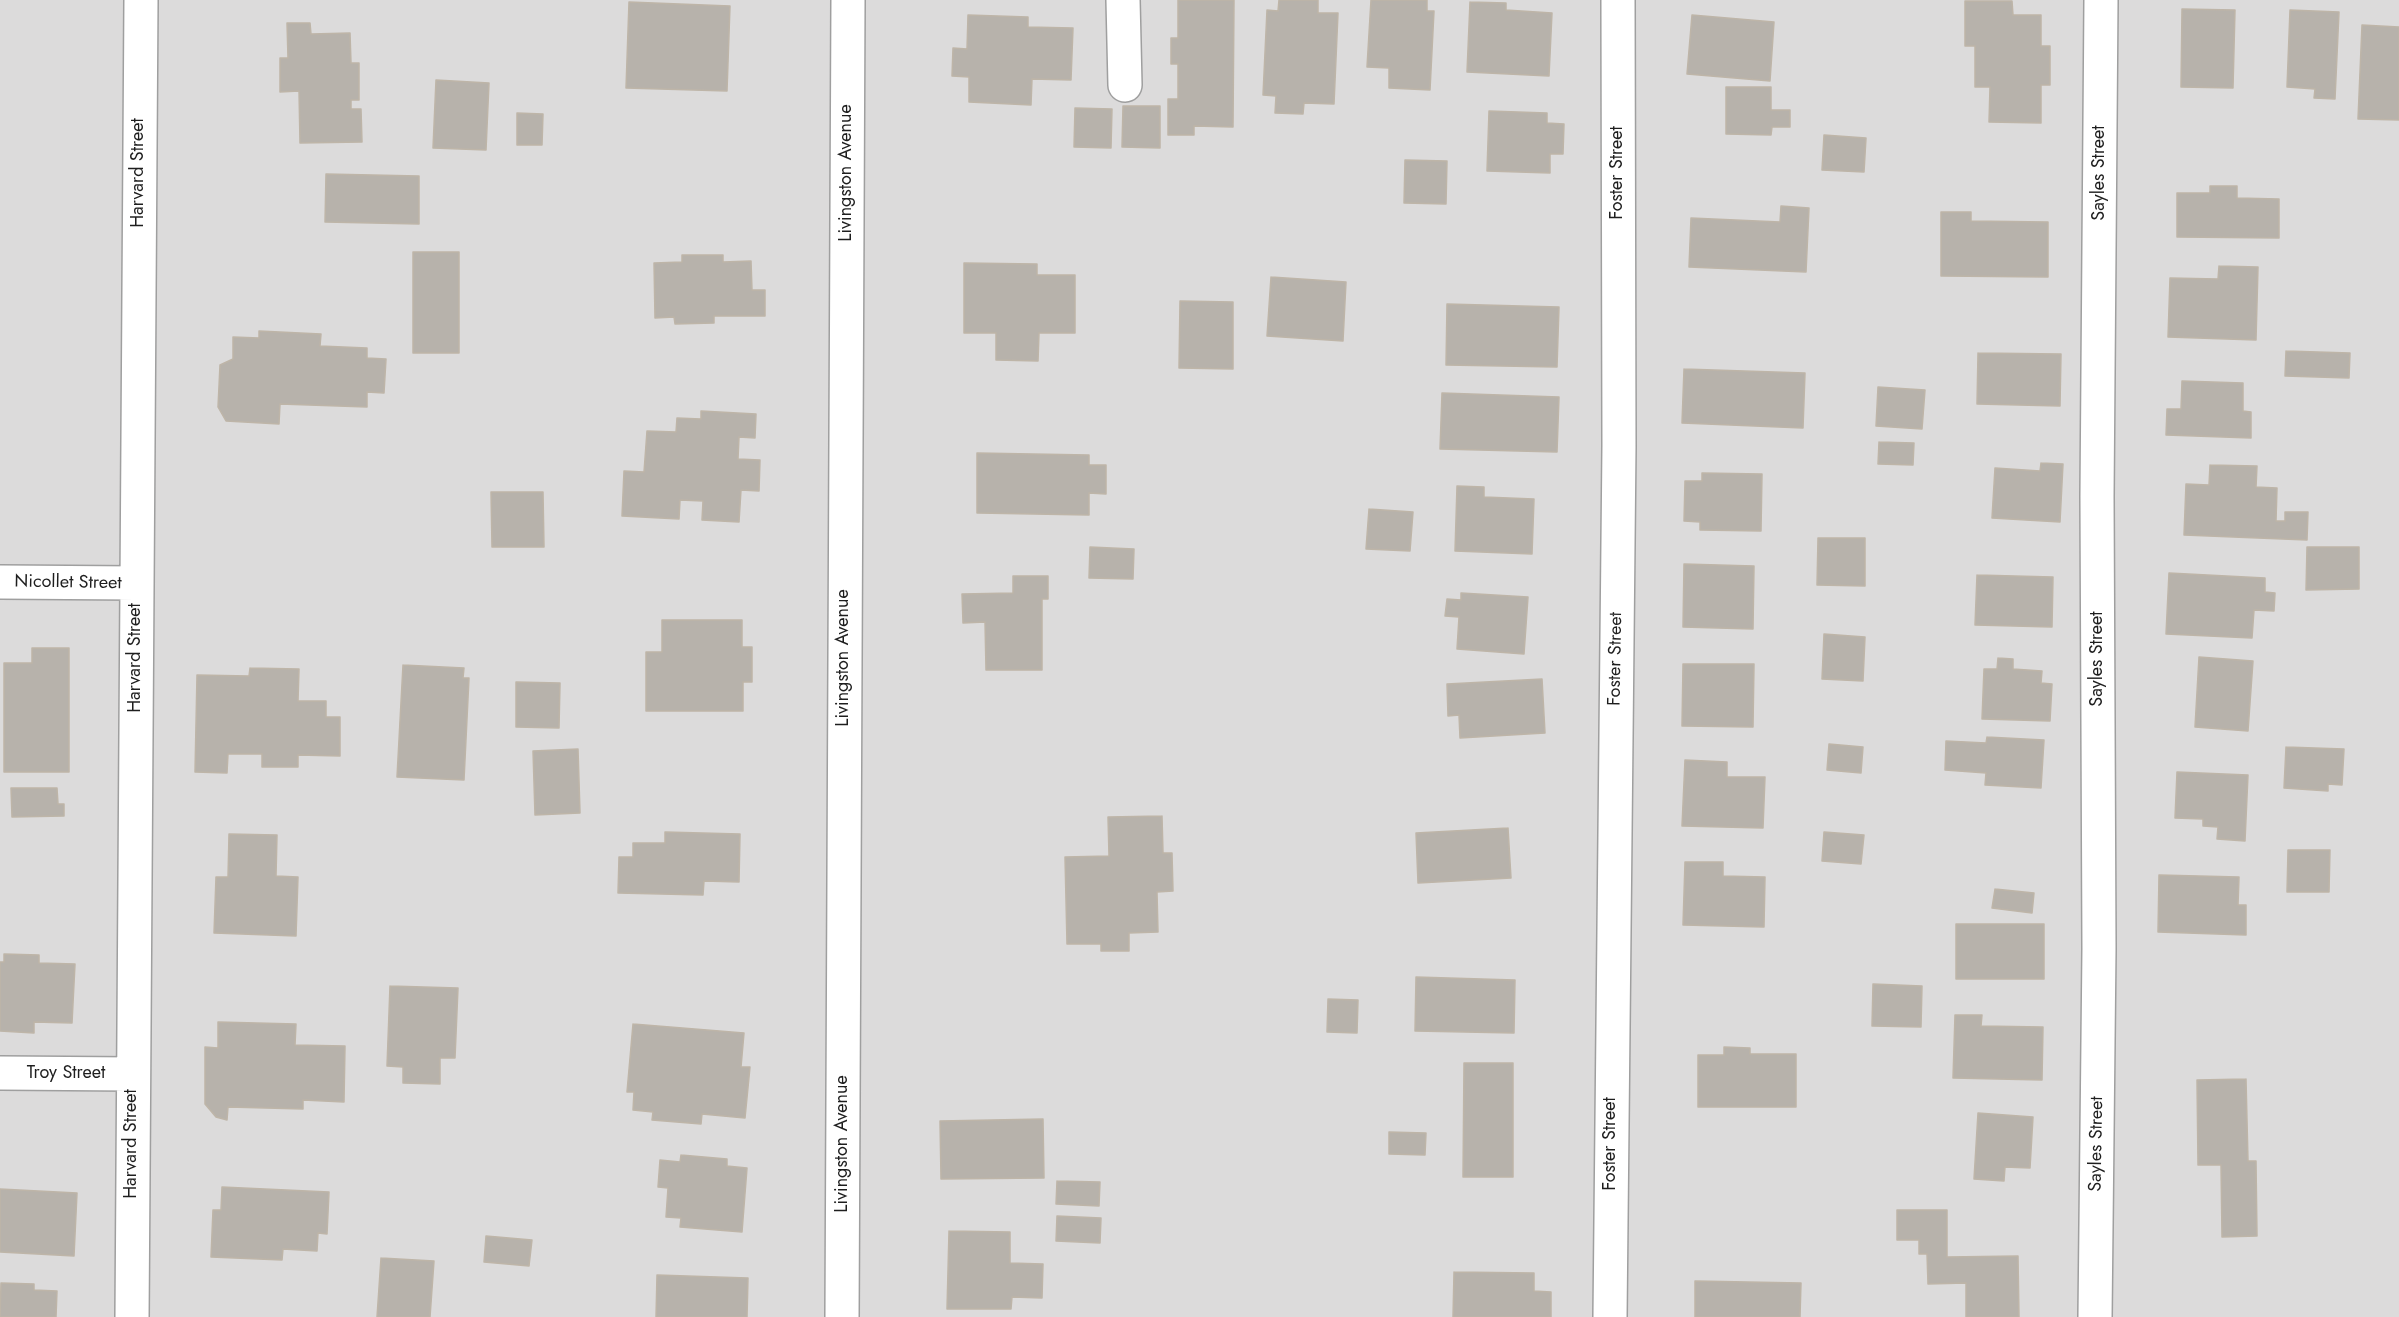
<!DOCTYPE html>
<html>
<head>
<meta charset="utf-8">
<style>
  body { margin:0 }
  canvas { display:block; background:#eeece5 }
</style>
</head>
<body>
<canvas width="2399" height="1317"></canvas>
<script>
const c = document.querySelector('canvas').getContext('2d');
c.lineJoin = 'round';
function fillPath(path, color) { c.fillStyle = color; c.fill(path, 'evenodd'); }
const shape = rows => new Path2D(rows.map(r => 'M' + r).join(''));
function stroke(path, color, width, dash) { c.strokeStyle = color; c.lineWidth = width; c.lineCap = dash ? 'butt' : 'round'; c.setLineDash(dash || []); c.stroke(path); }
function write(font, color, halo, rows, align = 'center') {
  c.font = font + ' Jost,sans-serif'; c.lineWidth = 4.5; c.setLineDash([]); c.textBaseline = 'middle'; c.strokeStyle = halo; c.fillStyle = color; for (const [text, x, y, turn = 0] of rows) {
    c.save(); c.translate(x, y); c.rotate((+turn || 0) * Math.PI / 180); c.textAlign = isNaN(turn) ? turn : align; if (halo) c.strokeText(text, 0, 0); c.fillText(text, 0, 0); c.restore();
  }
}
fillPath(shape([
  [0,0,2399,0,2399,1317,0,1317]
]), '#dcdbdb');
const building = shape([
  [1178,0,1234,0,1233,127,1194,126,1194,135,1168,135,1168,99,1178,99,1178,64,1171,64,1171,38,1178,38,1178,0],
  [1279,0,1318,0,1318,13,1338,13,1334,104,1304,103,1303,114,1275,113,1276,96,1263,95,1267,10,1278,11,1279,0],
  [1371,0,1427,0,1427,11,1434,11,1430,90,1389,88,1389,68,1367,67,1371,0],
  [1965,1,2012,1,2013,15,2041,15,2041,46,2050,46,2050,85,2041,85,2041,123,1989,122,1990,87,1975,87,1975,46,1965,46,1965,1],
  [629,2,730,6,727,91,626,88,629,2],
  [1470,2,1506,3,1506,10,1552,13,1549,76,1467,72,1470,2],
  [2182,9,2235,10,2233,88,2181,87,2182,9],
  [2290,10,2339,12,2335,99,2314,98,2315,89,2287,87,2290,10],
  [968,15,1028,17,1028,27,1073,28,1071,80,1032,79,1031,105,969,102,969,77,952,76,953,48,967,49,968,15],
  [1692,15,1774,22,1770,81,1687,74,1692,15],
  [287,23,310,23,311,34,350,33,351,63,359,63,359,100,351,100,351,109,361,109,362,142,300,143,299,91,280,92,280,58,288,58,287,23],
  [2362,25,2399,27,2399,120,2358,119,2362,25],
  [436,80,489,83,486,150,433,148,436,80],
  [1726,87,1771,87,1771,110,1790,110,1790,127,1772,127,1771,135,1726,134,1726,87],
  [1123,106,1160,106,1160,148,1122,147,1123,106],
  [1075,108,1112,109,1111,148,1074,147,1075,108],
  [1489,111,1547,113,1547,123,1564,124,1563,154,1550,154,1550,173,1487,171,1489,111],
  [517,113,543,114,542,145,517,145,517,113],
  [1824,135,1866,138,1864,172,1822,170,1824,135],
  [1405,160,1447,161,1446,204,1404,203,1405,160],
  [326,174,419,176,419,224,325,222,326,174],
  [2210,186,2237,186,2237,198,2279,199,2279,238,2177,237,2177,193,2210,193,2210,186],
  [1781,206,1809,208,1806,272,1689,267,1691,218,1780,222,1781,206],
  [1941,212,1971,212,1971,221,2048,222,2048,277,1941,276,1941,212],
  [413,252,459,252,459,353,413,353,413,252],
  [682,255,723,255,723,262,751,261,752,290,765,290,765,316,714,316,714,323,675,324,674,317,655,318,654,263,682,262,682,255],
  [964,263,1037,264,1037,275,1075,275,1075,333,1039,333,1038,361,996,360,996,333,964,333,964,263],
  [2219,266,2258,267,2256,340,2168,337,2170,278,2218,279,2219,266],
  [1271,277,1346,282,1343,341,1267,336,1271,277],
  [1180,301,1233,302,1233,369,1179,368,1180,301],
  [1447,304,1559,307,1557,367,1446,365,1447,304],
  [259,331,321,334,320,346,367,348,367,358,386,359,384,393,367,392,367,407,280,404,279,424,226,421,218,407,220,365,233,359,233,337,259,338,259,331],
  [2286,351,2350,353,2349,378,2285,376,2286,351],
  [1978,353,2061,354,2060,406,1977,404,1978,353],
  [1684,369,1805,373,1803,428,1682,423,1684,369],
  [2182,381,2243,383,2243,411,2251,412,2251,438,2166,435,2167,409,2181,409,2182,381],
  [1878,387,1925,390,1922,429,1876,426,1878,387],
  [1442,393,1559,397,1557,452,1440,449,1442,393],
  [701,411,756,414,755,438,739,437,738,459,760,460,759,491,741,490,739,522,702,520,703,501,680,500,679,519,622,516,624,471,644,472,647,431,676,432,677,418,701,419,701,411],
  [1879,442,1914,443,1913,465,1878,464,1879,442],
  [977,453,1089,455,1089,465,1106,465,1106,494,1089,493,1089,515,977,513,977,453],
  [2041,463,2063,464,2060,522,1992,518,1995,468,2040,471,2041,463],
  [2210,465,2257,466,2256,487,2277,488,2276,521,2285,521,2285,512,2308,512,2307,540,2184,535,2186,484,2209,485,2210,465],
  [1702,473,1762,474,1761,531,1700,530,1700,522,1684,521,1685,481,1702,481,1702,473],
  [1457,486,1484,487,1484,497,1534,499,1532,554,1455,551,1457,486],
  [491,492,543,492,544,547,492,547,491,492],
  [1369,509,1413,512,1410,551,1366,549,1369,509],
  [1818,538,1865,538,1865,586,1817,585,1818,538],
  [1090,547,1134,549,1133,579,1089,578,1090,547],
  [2307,547,2359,547,2359,589,2306,590,2307,547],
  [1684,564,1754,566,1753,629,1683,627,1684,564],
  [2169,573,2265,578,2265,592,2275,593,2274,611,2254,610,2252,638,2166,634,2169,573],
  [1977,575,2053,577,2052,627,1975,625,1977,575],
  [1013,576,1048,576,1048,599,1042,599,1042,670,986,670,985,622,963,623,962,594,1013,593,1013,576],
  [1461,593,1528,597,1524,654,1457,649,1459,617,1445,616,1447,599,1461,600,1461,593],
  [662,620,742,620,742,647,752,647,752,682,743,682,743,711,646,711,646,652,662,652,662,620],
  [1824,634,1865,637,1863,681,1822,679,1824,634],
  [32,648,69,648,69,772,4,772,4,663,32,663,32,648],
  [2199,657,2253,661,2248,731,2195,727,2199,657],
  [1998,658,2013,659,2013,669,2042,671,2041,683,2052,684,2050,721,1982,719,1984,669,1997,669,1998,658],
  [1683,664,1754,664,1753,727,1682,726,1683,664],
  [403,665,464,668,463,678,469,678,464,780,397,777,403,665],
  [250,668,299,669,298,701,326,701,326,717,340,717,340,756,298,755,298,767,262,767,262,754,228,754,227,773,195,772,197,675,249,676,250,668],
  [1542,679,1545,733,1460,738,1459,715,1448,716,1447,684,1542,679],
  [516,682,560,683,559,728,516,727,516,682],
  [1987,737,2044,740,2041,788,1985,785,1986,773,1945,770,1946,741,1986,743,1987,737],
  [1829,744,1863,747,1861,773,1827,770,1829,744],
  [2286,747,2344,749,2342,785,2328,784,2328,791,2284,788,2286,747],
  [578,749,580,813,535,815,533,751,578,749],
  [1685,760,1727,762,1727,777,1765,777,1763,828,1682,826,1685,760],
  [2177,772,2248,775,2245,841,2217,839,2218,827,2203,826,2203,819,2175,818,2177,772],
  [11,788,57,788,58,804,64,804,64,816,12,817,11,788],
  [1162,816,1163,853,1172,853,1173,891,1157,892,1158,932,1129,933,1129,951,1101,951,1101,944,1067,944,1065,857,1109,856,1108,817,1162,816],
  [1508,828,1511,878,1418,883,1416,833,1508,828],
  [665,832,740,834,739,882,704,881,703,895,618,893,619,857,633,857,633,843,665,843,665,832],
  [1824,832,1864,835,1861,864,1822,861,1824,832],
  [229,834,277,835,276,876,298,877,296,936,214,933,216,877,228,877,229,834],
  [2288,850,2330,850,2329,892,2287,892,2288,850],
  [1685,862,1723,862,1723,876,1765,877,1764,927,1683,925,1685,862],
  [2159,875,2239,877,2238,905,2246,905,2246,935,2158,932,2159,875],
  [1995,889,2034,893,2032,913,1992,908,1995,889],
  [1956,924,2044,924,2044,979,1956,979,1956,924],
  [4,954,39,955,39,963,75,964,72,1023,34,1022,34,1033,0,1031,0,962,4,962,4,954],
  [1416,977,1515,980,1514,1033,1415,1031,1416,977],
  [1873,984,1922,986,1921,1027,1872,1026,1873,984],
  [390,986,458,988,455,1058,440,1058,440,1084,403,1083,403,1067,387,1066,390,986],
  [1328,999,1358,1000,1357,1033,1327,1032,1328,999],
  [1955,1015,1982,1015,1981,1026,2043,1027,2042,1080,1953,1078,1955,1015],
  [218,1022,296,1024,295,1045,345,1046,344,1102,303,1100,303,1109,228,1107,227,1120,216,1117,205,1104,205,1047,218,1048,218,1022],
  [633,1024,744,1033,741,1067,750,1067,745,1118,702,1114,701,1124,652,1120,653,1112,633,1110,634,1092,627,1092,633,1024],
  [1724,1047,1750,1048,1750,1054,1796,1054,1796,1107,1698,1107,1698,1055,1724,1055,1724,1047],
  [1464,1063,1513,1063,1513,1177,1463,1177,1464,1063],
  [2246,1079,2248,1161,2256,1161,2257,1236,2222,1237,2221,1165,2198,1165,2197,1080,2246,1079],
  [1978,1113,2033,1117,2030,1168,2005,1167,2004,1181,1974,1179,1978,1113],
  [1043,1119,1044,1178,941,1179,940,1121,1043,1119],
  [1389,1132,1426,1133,1425,1155,1389,1154,1389,1132],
  [681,1155,727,1159,727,1166,747,1168,742,1232,680,1227,681,1218,666,1217,668,1188,658,1187,660,1160,680,1162,681,1155],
  [1057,1181,1100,1182,1099,1206,1056,1204,1057,1181],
  [222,1187,329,1192,327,1234,318,1233,317,1251,283,1249,282,1260,211,1257,213,1210,221,1210,222,1187],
  [0,1189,77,1193,74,1256,0,1252,0,1189],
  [1897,1210,1947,1210,1947,1257,2018,1256,2019,1317,1966,1317,1966,1283,1928,1284,1927,1254,1919,1254,1919,1240,1897,1240,1897,1210],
  [1057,1216,1101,1218,1100,1243,1056,1241,1057,1216],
  [949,1231,1010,1232,1010,1263,1043,1264,1042,1298,1012,1297,1011,1309,947,1309,949,1231],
  [486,1236,532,1240,529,1266,484,1262,486,1236],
  [381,1258,434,1261,430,1317,377,1317,381,1258],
  [1454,1272,1534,1273,1534,1291,1551,1292,1551,1317,1453,1317,1454,1272],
  [657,1275,748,1278,747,1317,656,1317,657,1275],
  [1695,1281,1801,1283,1800,1317,1695,1317,1695,1281],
  [1,1283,34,1284,34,1290,57,1291,56,1317,0,1317,1,1283]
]);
fillPath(building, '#b7b2ab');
stroke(building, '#beb5a8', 1.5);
const minor = shape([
  [1123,0,1125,85],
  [0,582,136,583],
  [0,1073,133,1074],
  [132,1317,141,0],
  [842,1317,848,0],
  [1610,1317,1619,446,1618,0],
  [2095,1317,2099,949,2097,496,2101,0]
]);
stroke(minor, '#9f9f9f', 36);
stroke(minor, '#fff', 33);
write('18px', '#1e1e1e', '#fff', [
  ["Harvard Street",139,173,-90],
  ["Livingston Avenue",847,173,-90],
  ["Foster Street",1618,173,-90],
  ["Sayles Street",2100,173,-90],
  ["Nicollet Street",68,583,1],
  ["Harvard Street",136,658,-90],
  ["Livingston Avenue",844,658,-90],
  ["Foster Street",1616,659,-89],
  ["Sayles Street",2098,659,-90],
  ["Troy Street",66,1074],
  ["Harvard Street",132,1144,-90],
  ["Livingston Avenue",843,1144,-90],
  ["Foster Street",1611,1144,-90],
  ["Sayles Street",2097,1144,-89]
]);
</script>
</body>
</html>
